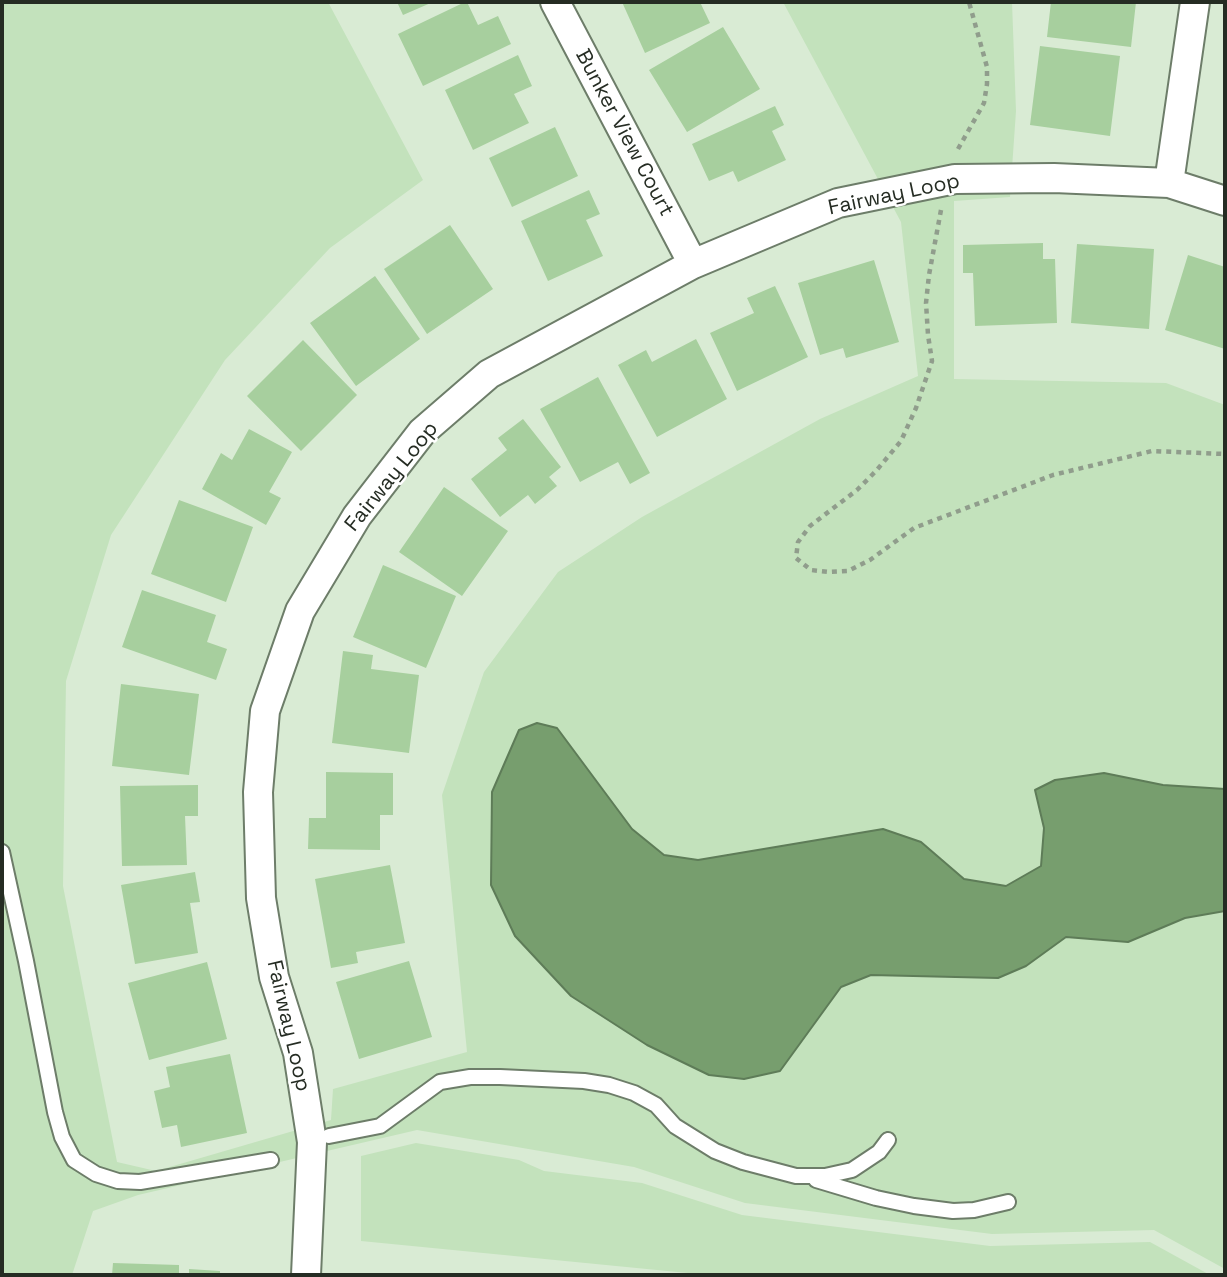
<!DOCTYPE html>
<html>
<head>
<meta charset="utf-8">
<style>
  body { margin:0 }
  #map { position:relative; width:1227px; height:1277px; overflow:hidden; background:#d9ebd4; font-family:"Space Grotesk",sans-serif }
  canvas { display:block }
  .frame { position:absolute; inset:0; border:4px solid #252c23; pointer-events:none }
</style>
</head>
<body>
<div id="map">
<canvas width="1227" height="1277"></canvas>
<div class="frame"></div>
</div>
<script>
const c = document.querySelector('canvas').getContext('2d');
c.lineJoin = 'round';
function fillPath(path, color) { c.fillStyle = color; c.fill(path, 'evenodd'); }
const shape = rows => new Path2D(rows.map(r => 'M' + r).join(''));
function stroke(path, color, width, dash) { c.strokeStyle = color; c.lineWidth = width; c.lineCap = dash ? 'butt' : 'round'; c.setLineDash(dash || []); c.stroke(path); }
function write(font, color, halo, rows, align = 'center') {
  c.font = font + ' "Space Grotesk",sans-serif'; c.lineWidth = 5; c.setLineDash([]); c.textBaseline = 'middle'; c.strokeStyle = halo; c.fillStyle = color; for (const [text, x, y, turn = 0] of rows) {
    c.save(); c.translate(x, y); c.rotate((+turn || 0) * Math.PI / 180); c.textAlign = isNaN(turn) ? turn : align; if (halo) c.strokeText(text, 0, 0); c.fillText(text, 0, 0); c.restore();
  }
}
fillPath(shape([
  [2,2,328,2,423,180,330,248,225,360,111,535,66,681,63,886,117,1162,156,1171,331,1120,333,1089,467,1052,442,795,484,672,558,572,642,517,820,419,918,376,901,222,783,2,1012,2,1016,111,1010,197,954,201,954,379,1166,383,1225,405,1225,1269,1154,1230,992,1234,745,1203,634,1167,417,1130,138,1195,93,1211,72,1275,2,1275],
  [416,1143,519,1160,544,1171,642,1183,742,1215,990,1246,1150,1242,1210,1275,708,1275,361,1241,361,1156]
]), '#c3e2bc');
const water = shape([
  [537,723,557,728,632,829,664,855,698,860,883,829,921,842,964,879,1006,886,1041,866,1044,828,1035,790,1055,780,1104,773,1163,785,1225,789,1225,911,1185,918,1128,942,1066,937,1026,966,998,978,871,975,841,987,780,1071,744,1079,709,1075,647,1045,571,996,515,936,491,885,492,792,519,730,537,723]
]);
fillPath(water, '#779e6e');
stroke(water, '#5e7c58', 2);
fillPath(shape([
  [397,2,433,2,403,15],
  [465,2,467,2,478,25,498,16,511,44,423,86,398,34],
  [622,2,700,2,710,23,645,53],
  [1051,2,1136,2,1131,47,1047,37],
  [723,27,760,89,687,132,649,70],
  [1040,46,1120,56,1110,136,1030,125],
  [518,55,532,86,514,94,529,123,473,150,445,90],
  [775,106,784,125,772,131,786,160,738,182,733,171,709,181,692,144],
  [555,127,578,176,512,207,489,158],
  [589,190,600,214,586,220,603,256,548,281,521,221],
  [450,225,493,289,427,334,384,269],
  [1043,243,1043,259,1055,259,1057,323,975,326,973,273,963,273,963,245],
  [1077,244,1154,249,1149,329,1071,323],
  [1188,255,1225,267,1225,349,1165,330],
  [874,260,899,342,846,358,843,348,820,355,798,283],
  [375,276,420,339,356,386,310,323],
  [775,286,808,357,737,391,710,333,754,313,747,298],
  [696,339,727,399,657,437,618,365,646,350,652,362],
  [303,340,357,395,301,451,247,396],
  [598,377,650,473,630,484,618,462,580,482,540,409],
  [523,419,561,467,549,477,557,486,535,504,528,495,500,517,471,479,507,450,498,438],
  [249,429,292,452,269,492,281,498,266,525,202,489,221,453,232,460],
  [444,487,508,531,462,596,399,552],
  [179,500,253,527,226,602,151,574],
  [383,565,456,596,426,668,353,637],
  [142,590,216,615,207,642,227,649,216,680,122,647],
  [343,651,373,655,371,669,419,675,409,753,332,743],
  [121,684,199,694,189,775,112,766],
  [326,772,393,773,393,815,380,815,380,850,308,849,309,818,326,818],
  [198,785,198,816,185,816,187,865,122,866,120,786],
  [390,865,405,943,356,952,358,963,331,968,315,879],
  [195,872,200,902,190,903,198,953,135,964,121,885],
  [409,961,432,1037,359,1059,336,982],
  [207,962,227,1039,149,1060,128,983],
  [230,1054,247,1133,181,1147,177,1125,162,1128,154,1091,170,1087,166,1067],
  [113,1263,179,1265,179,1275,112,1275],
  [189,1269,220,1271,220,1275,189,1275]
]), '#a7cf9e');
const service = shape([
  [2,852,26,961,55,1112,62,1137,74,1160,96,1174,118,1181,140,1182,271,1160],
  [329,1136,380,1126,440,1082,470,1077,500,1077,584,1081,609,1085,634,1093,656,1105,675,1126,715,1151,743,1162,796,1176,825,1176,852,1170,879,1152,888,1140],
  [816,1180,876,1198,914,1206,953,1211,974,1210,1008,1202]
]);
const minor = shape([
  [555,2,693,264],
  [1169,183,1195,2],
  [306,1275,312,1142,298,1053,274,977,261,898,258,792,265,711,300,611,357,516,422,432,489,374,693,264,838,203,955,179,1054,178,1169,183,1225,201]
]);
stroke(service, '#6d7d69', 18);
stroke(minor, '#6d7d69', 32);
stroke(shape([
  [958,149,984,103,987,84,987,67,969,2],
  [941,210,929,275,926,303,928,335,932,361,916,408,901,441,876,471,857,490,810,526,798,542,796,558,811,570,829,572,848,571,870,560,914,528,1053,475,1152,451,1225,454]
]), '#909d8c', 4.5, [5, 5]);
stroke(service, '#fff', 14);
stroke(minor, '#fff', 28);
write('21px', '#252c23', '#fff', [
  ["Bunker View Court",624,133,62],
  ["Fairway Loop",894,195,-12],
  ["Fairway Loop",392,477,-51],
  ["Fairway Loop",288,1026,77]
]);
</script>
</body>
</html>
